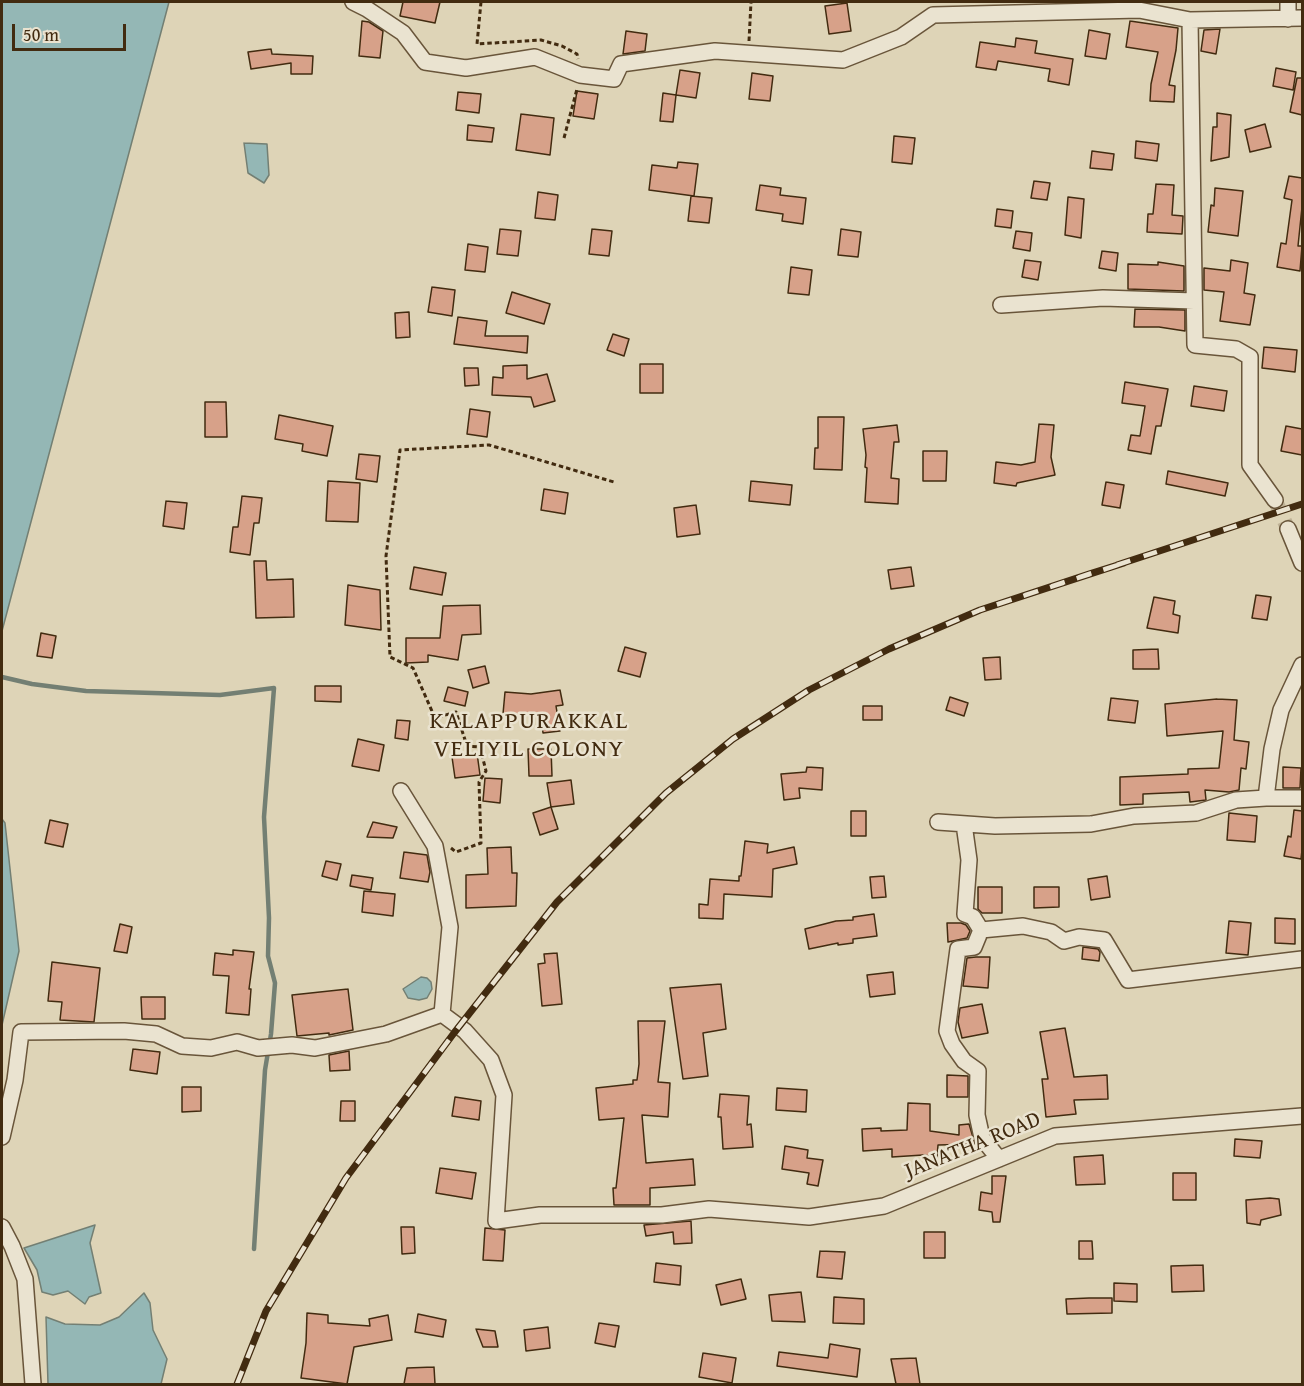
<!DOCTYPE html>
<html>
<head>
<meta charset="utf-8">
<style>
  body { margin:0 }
  #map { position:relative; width:1304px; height:1386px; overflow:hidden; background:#ded4b7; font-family:"Gentium Book Plus",serif }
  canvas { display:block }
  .frame { position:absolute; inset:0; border:3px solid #422b10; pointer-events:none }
  .scale { position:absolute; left:12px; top:24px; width:114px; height:27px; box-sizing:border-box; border:3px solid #422b10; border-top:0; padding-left:8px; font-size:18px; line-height:21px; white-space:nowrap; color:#422b10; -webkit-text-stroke:4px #eae3d0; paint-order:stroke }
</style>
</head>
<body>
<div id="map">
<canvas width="1304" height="1386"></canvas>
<div class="frame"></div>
<div class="scale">50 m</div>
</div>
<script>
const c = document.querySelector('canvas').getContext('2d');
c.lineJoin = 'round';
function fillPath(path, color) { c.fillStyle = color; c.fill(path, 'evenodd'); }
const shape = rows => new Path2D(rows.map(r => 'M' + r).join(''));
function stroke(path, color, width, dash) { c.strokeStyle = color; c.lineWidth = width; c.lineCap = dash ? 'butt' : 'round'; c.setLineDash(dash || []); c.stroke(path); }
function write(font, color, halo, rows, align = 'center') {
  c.font = font + ' "Gentium Book Plus",serif'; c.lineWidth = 5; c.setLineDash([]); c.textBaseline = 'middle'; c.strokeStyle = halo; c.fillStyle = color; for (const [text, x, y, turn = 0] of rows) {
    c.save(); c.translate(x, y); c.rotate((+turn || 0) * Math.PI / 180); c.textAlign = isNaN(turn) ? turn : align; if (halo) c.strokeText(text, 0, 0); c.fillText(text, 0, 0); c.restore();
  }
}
const water = shape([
  [2,2,169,2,2,631,2,2],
  [244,143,267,144,269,175,264,183,248,173,244,143],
  [2,819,5,823,19,951,2,1025,2,819],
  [421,977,427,978,431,982,432,989,427,998,419,1000,408,998,403,989,421,977],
  [95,1225,90,1243,101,1293,89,1297,85,1304,68,1291,53,1295,42,1292,37,1270,24,1248,95,1225],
  [144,1293,150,1303,153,1330,167,1359,161,1384,48,1384,46,1317,65,1324,100,1325,119,1317,144,1293]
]);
fillPath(water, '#94b7b5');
stroke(water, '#737f73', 1.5);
stroke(shape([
  [2,677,32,684,86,691,220,695,274,688,264,817,269,918,268,956,275,983,271,1034,265,1070,254,1249]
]), '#737f73', 4.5);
const building = shape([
  [403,2,440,2,435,23,400,16,403,2],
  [847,3,851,31,829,34,825,6,847,3],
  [362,21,369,22,383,31,380,58,359,56,362,21],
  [1130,21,1178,28,1176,50,1169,85,1175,86,1174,102,1150,101,1151,84,1158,52,1126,47,1130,21],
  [1220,29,1216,54,1201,51,1204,30,1220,29],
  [1089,30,1110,34,1106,59,1085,56,1089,30],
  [626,31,647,34,645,51,623,54,626,31],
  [1016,38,1037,41,1035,53,1073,59,1069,85,1048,81,1050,69,998,61,996,70,976,67,980,42,1015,47,1016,38],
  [271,49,272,54,313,56,312,74,291,74,291,63,251,69,248,52,271,49],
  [1276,68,1296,72,1293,90,1273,86,1276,68],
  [680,70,700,73,696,98,676,95,680,70],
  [752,73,773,76,770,101,749,99,752,73],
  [1297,78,1302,78,1302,115,1290,112,1297,78],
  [577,91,598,94,594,119,573,116,577,91],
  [458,92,481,94,479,113,456,110,458,92],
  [663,93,676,95,673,122,660,121,663,93],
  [1217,113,1231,115,1229,157,1211,161,1213,127,1217,127,1217,113],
  [521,114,554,118,550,155,516,150,521,114],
  [1265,124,1271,147,1250,152,1245,130,1265,124],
  [468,125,494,128,492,142,467,140,468,125],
  [894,136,915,138,912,164,892,162,894,136],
  [1136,141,1159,144,1157,161,1135,158,1136,141],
  [1092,151,1114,154,1112,170,1090,168,1092,151],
  [678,162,698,164,694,196,649,190,652,165,677,168,678,162],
  [1289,176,1302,178,1302,207,1298,246,1302,246,1300,271,1277,267,1281,243,1286,244,1292,200,1284,198,1289,176],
  [1034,181,1050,183,1047,200,1031,198,1034,181],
  [1156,184,1174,185,1172,215,1183,216,1182,234,1147,232,1148,214,1153,214,1156,184],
  [760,185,781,188,780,195,806,198,803,224,782,221,783,214,756,210,760,185],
  [1215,188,1243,191,1238,236,1208,232,1211,205,1214,206,1215,188],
  [538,192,558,195,555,220,535,218,538,192],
  [691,196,712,198,709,223,688,221,691,196],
  [1068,197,1084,199,1081,238,1065,235,1068,197],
  [997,209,1013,211,1011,228,995,226,997,209],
  [500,229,521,231,518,256,497,254,500,229],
  [592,229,612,231,609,256,589,254,592,229],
  [841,229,861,232,858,257,838,255,841,229],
  [1016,231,1032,233,1030,251,1013,248,1016,231],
  [468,244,488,247,485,272,465,270,468,244],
  [1102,251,1118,253,1116,271,1099,268,1102,251],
  [1025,260,1041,262,1038,280,1022,277,1025,260],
  [1231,260,1248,263,1244,293,1255,295,1250,325,1220,321,1224,292,1204,290,1204,268,1230,271,1231,260],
  [1158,262,1184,266,1184,291,1128,289,1128,264,1158,265,1158,262],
  [791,267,812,270,809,295,788,293,791,267],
  [432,287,455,290,452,316,428,312,432,287],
  [512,292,550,304,544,324,506,313,512,292],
  [1135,309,1185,310,1185,331,1159,327,1134,327,1135,309],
  [409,312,410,337,396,338,395,313,409,312],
  [458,317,487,321,485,336,528,336,527,353,454,344,458,317],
  [613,334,629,339,624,356,607,350,613,334],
  [1264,347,1297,350,1295,372,1262,368,1264,347],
  [640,364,663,364,663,393,640,393,640,364],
  [527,365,527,379,547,374,555,401,534,407,531,397,492,395,493,377,503,378,503,366,527,365],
  [464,368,478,368,479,385,465,386,464,368],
  [1125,382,1168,389,1161,426,1156,426,1151,454,1128,450,1131,435,1140,436,1145,406,1122,403,1125,382],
  [1194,386,1227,391,1224,411,1191,406,1194,386],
  [205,402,226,402,227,437,205,437,205,402],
  [470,409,490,412,487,437,467,434,470,409],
  [279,415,333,426,327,456,302,451,303,444,275,439,279,415],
  [818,417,844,417,842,470,814,469,815,448,818,448,818,417],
  [1039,424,1054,425,1051,457,1055,475,1017,483,1016,486,994,483,996,462,1021,465,1035,462,1039,424],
  [897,425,899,442,894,442,891,478,899,479,898,504,865,502,867,468,865,467,866,455,863,429,897,425],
  [1286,426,1302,429,1302,455,1281,451,1286,426],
  [923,451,947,451,946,481,923,481,923,451],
  [359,454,380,456,377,482,356,479,359,454],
  [1168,471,1228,483,1225,496,1166,484,1168,471],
  [328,481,360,483,358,522,326,521,328,481],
  [751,481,792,485,790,505,749,501,751,481],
  [1106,482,1124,485,1120,508,1102,505,1106,482],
  [544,489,568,493,565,514,541,510,544,489],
  [242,496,262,498,259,523,254,523,250,555,230,552,233,527,238,527,242,496],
  [166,501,187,503,184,529,163,526,166,501],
  [696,505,700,534,677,537,674,508,696,505],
  [254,561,266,561,267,580,293,579,294,617,256,618,254,561],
  [414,567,446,573,442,595,410,589,414,567],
  [911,567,914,586,891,589,888,570,911,567],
  [348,585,380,590,381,630,345,625,348,585],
  [1256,595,1271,597,1267,620,1252,618,1256,595],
  [1154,597,1175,601,1173,614,1180,616,1178,633,1147,628,1154,597],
  [480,605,481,634,462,635,458,660,428,655,428,662,406,663,406,638,440,638,443,606,480,605],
  [41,633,56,636,52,658,37,656,41,633],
  [625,647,646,653,640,677,618,671,625,647],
  [1158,649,1159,669,1133,669,1133,650,1158,649],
  [1000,657,1001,679,985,680,983,658,1000,657],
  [485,666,489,683,473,688,468,670,485,666],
  [315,686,341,686,341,702,315,701,315,686],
  [448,687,468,692,465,706,444,701,448,687],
  [560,690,563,705,556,706,560,731,543,733,541,716,503,714,505,692,531,694,560,690],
  [950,697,968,703,964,716,946,710,950,697],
  [1111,698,1138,701,1135,723,1108,720,1111,698],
  [1217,699,1237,700,1234,740,1249,742,1246,769,1241,768,1239,790,1229,792,1205,790,1206,800,1190,802,1189,792,1143,794,1143,804,1120,805,1120,777,1188,774,1188,769,1219,768,1223,731,1167,736,1165,704,1217,699],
  [863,706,882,706,882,720,863,720,863,706],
  [397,720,410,721,408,740,395,738,397,720],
  [358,739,384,745,379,771,352,766,358,739],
  [528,749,551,749,552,776,529,776,528,749],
  [477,753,480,775,455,778,452,757,477,753],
  [807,767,823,768,822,790,799,788,800,798,784,800,781,774,806,772,807,767],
  [1283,767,1301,768,1300,788,1283,788,1283,767],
  [485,778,502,779,500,803,483,801,485,778],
  [571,780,574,804,551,807,547,783,571,780],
  [551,807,558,829,540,835,533,813,551,807],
  [1294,810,1302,811,1302,850,1301,859,1284,856,1288,836,1291,837,1294,810],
  [851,811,866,811,866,836,851,836,851,811],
  [1229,813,1257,816,1255,842,1227,840,1229,813],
  [50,820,68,824,63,847,45,843,50,820],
  [373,822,397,827,393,838,367,837,373,822],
  [745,841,768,844,767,853,794,847,797,864,773,869,772,897,724,894,723,919,699,918,699,904,708,905,710,879,739,881,739,876,741,876,745,841],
  [511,847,512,873,517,873,516,906,466,908,466,875,488,874,487,848,511,847],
  [404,852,427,855,430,872,428,882,400,878,404,852],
  [326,861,341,864,337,880,322,876,326,861],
  [352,875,373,878,371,890,350,886,352,875],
  [884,876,886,897,872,898,870,877,884,876],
  [1107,876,1110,897,1091,900,1088,879,1107,876],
  [978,887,1002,887,1002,913,982,913,978,909,978,887],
  [1034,887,1059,887,1059,907,1034,908,1034,887],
  [364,891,395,894,393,916,362,912,364,891],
  [874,914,877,936,853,939,853,943,838,945,838,943,809,949,805,929,836,921,853,920,853,917,874,914],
  [1275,918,1295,919,1295,944,1275,943,1275,918],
  [1229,921,1251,923,1248,955,1226,953,1229,921],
  [947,923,961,923,966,925,970,931,967,938,948,942,947,923],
  [120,924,132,927,127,953,114,951,120,924],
  [1083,947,1098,949,1100,952,1099,961,1082,959,1083,947],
  [233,950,254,952,249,989,251,989,249,1015,226,1013,229,976,213,975,215,953,233,955,233,950],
  [557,953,562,1004,542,1006,538,964,545,963,544,954,557,953],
  [976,957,990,957,988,988,963,986,967,958,976,957],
  [52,962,100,968,94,1022,60,1020,62,1002,48,1001,52,962],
  [893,972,895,994,870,997,867,975,893,972],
  [721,984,726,1029,703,1033,708,1076,683,1079,670,988,721,984],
  [348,989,353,1030,329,1035,329,1033,297,1036,292,995,348,989],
  [141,997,165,997,165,1019,142,1019,141,997],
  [982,1004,988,1033,962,1038,958,1022,960,1008,982,1004],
  [638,1021,665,1021,658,1082,670,1083,668,1117,642,1115,646,1163,693,1159,695,1185,650,1188,650,1205,614,1205,613,1188,616,1188,624,1118,599,1120,596,1088,633,1084,633,1080,637,1080,639,1064,638,1021],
  [1065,1028,1074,1077,1107,1075,1108,1099,1074,1100,1076,1114,1046,1117,1042,1079,1048,1079,1040,1032,1065,1028],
  [133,1049,160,1052,157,1074,130,1070,133,1049],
  [349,1051,350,1070,330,1071,329,1055,349,1051],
  [947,1075,968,1076,968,1097,947,1097,947,1075],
  [182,1087,201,1087,201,1111,182,1112,182,1087],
  [777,1088,807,1090,806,1112,776,1110,777,1088],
  [720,1094,749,1096,747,1125,751,1124,753,1147,723,1149,721,1117,718,1117,720,1094],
  [455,1097,481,1101,479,1120,452,1116,455,1097],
  [341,1101,355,1101,355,1121,340,1121,341,1101],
  [908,1103,930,1104,930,1131,959,1135,959,1125,969,1124,975,1144,938,1145,937,1157,923,1155,892,1157,892,1149,863,1151,862,1129,881,1128,881,1131,907,1130,908,1103],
  [1235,1139,1262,1141,1260,1158,1234,1156,1235,1139],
  [785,1146,808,1150,807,1158,823,1160,818,1186,807,1184,809,1173,782,1169,785,1146],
  [1103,1155,1105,1184,1076,1185,1074,1157,1103,1155],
  [440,1168,476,1173,472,1199,436,1193,440,1168],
  [1173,1173,1196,1173,1196,1200,1173,1200,1173,1173],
  [992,1176,1006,1176,1000,1222,993,1222,992,1212,979,1210,981,1192,992,1194,992,1176],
  [1270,1198,1279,1199,1281,1215,1261,1220,1260,1225,1247,1223,1246,1200,1270,1198],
  [691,1221,692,1243,674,1244,673,1232,646,1236,644,1225,691,1221],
  [401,1227,414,1227,415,1253,402,1254,401,1227],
  [485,1228,505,1230,503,1261,483,1260,485,1228],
  [924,1232,945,1232,945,1258,924,1258,924,1232],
  [1079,1241,1092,1241,1093,1259,1079,1259,1079,1241],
  [820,1251,845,1252,842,1279,817,1277,820,1251],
  [656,1263,681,1266,680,1285,654,1282,656,1263],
  [1203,1265,1204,1291,1172,1292,1171,1266,1203,1265],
  [741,1279,746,1299,721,1305,716,1285,741,1279],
  [1114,1283,1137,1284,1137,1302,1114,1301,1114,1283],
  [801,1292,805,1322,772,1321,769,1295,801,1292],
  [834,1297,864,1299,864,1324,833,1323,834,1297],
  [1089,1298,1112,1298,1112,1313,1067,1314,1066,1299,1089,1298],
  [307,1313,328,1315,328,1323,370,1326,369,1319,388,1315,392,1340,354,1347,347,1384,301,1378,306,1343,307,1313],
  [418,1314,446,1320,443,1337,415,1332,418,1314],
  [599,1323,619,1326,615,1347,595,1343,599,1323],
  [548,1327,550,1348,526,1351,524,1330,548,1327],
  [476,1329,495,1331,498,1347,483,1347,476,1329],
  [830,1344,860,1349,857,1377,777,1366,779,1352,828,1358,830,1344],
  [703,1353,736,1358,732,1383,699,1377,703,1353],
  [916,1358,920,1384,896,1384,891,1359,916,1358],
  [434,1367,435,1384,404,1384,407,1368,434,1367]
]);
fillPath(building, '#d7a189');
stroke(building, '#422b10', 1.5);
stroke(shape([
  [1275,500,1288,529]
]), '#bfb296', 15, [15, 8]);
const minor = shape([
  [353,2,367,9,403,33,425,62,466,68,535,57,580,75,614,79,621,64,715,51,843,60,901,37,933,15,1139,10,1190,20,1302,18],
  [1288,19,1288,2],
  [1190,20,1195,345,1236,349,1250,357,1250,465,1275,500],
  [1001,305,1103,298,1194,301],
  [1288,529,1302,563],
  [1302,665,1281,710,1272,749,1266,798,1302,798],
  [401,791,435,846,450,927,442,1014,465,1031,491,1060,504,1095,496,1221,540,1215,662,1215,709,1209,809,1217,884,1206,1055,1136,1302,1116],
  [938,822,995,826,1091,824,1134,816,1196,813,1236,800,1266,798],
  [964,824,969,860,965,914,973,917,981,930],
  [2,1137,15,1080,21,1032,124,1031,156,1034,182,1046,211,1048,237,1042,258,1048,292,1045,315,1048,386,1034,442,1014],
  [999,1159,982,1138,979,1124,977,1115,978,1071,964,1061,952,1044,947,1031,958,949,974,947,981,930,1023,926,1051,932,1064,941,1079,937,1104,940,1128,980,1302,959],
  [2,1227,12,1246,25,1279,33,1384]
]);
stroke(minor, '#69553a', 18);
stroke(shape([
  [481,2,477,44,541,40,562,46,577,54,578,59],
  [749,41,751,2],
  [564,138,577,89],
  [451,848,456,852,481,843,479,782,486,771,480,747,467,746,456,712,435,718,413,668,390,657,386,556,400,450,489,445,614,482]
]), '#422b10', 3, [4.5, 3]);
stroke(minor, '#eae3d0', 15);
const rail = shape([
  [1117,565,1302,504],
  [237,1384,266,1311,346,1178,454,1033,557,902,666,793,733,739,809,690,889,649,980,610,1089,574,1124,563,980,610]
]);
stroke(rail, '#422b10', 7);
stroke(rail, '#eae3d0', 4.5, [14]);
write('22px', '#422b10', '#eae3d0', [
  ["JANATHA ROAD",973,1146,-22]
]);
c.letterSpacing = '1.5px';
write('24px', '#422b10', '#eae3d0', [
  ["KALAPPURAKKAL",529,722],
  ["VELIYIL COLONY",529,750]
]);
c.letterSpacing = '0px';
</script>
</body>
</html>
